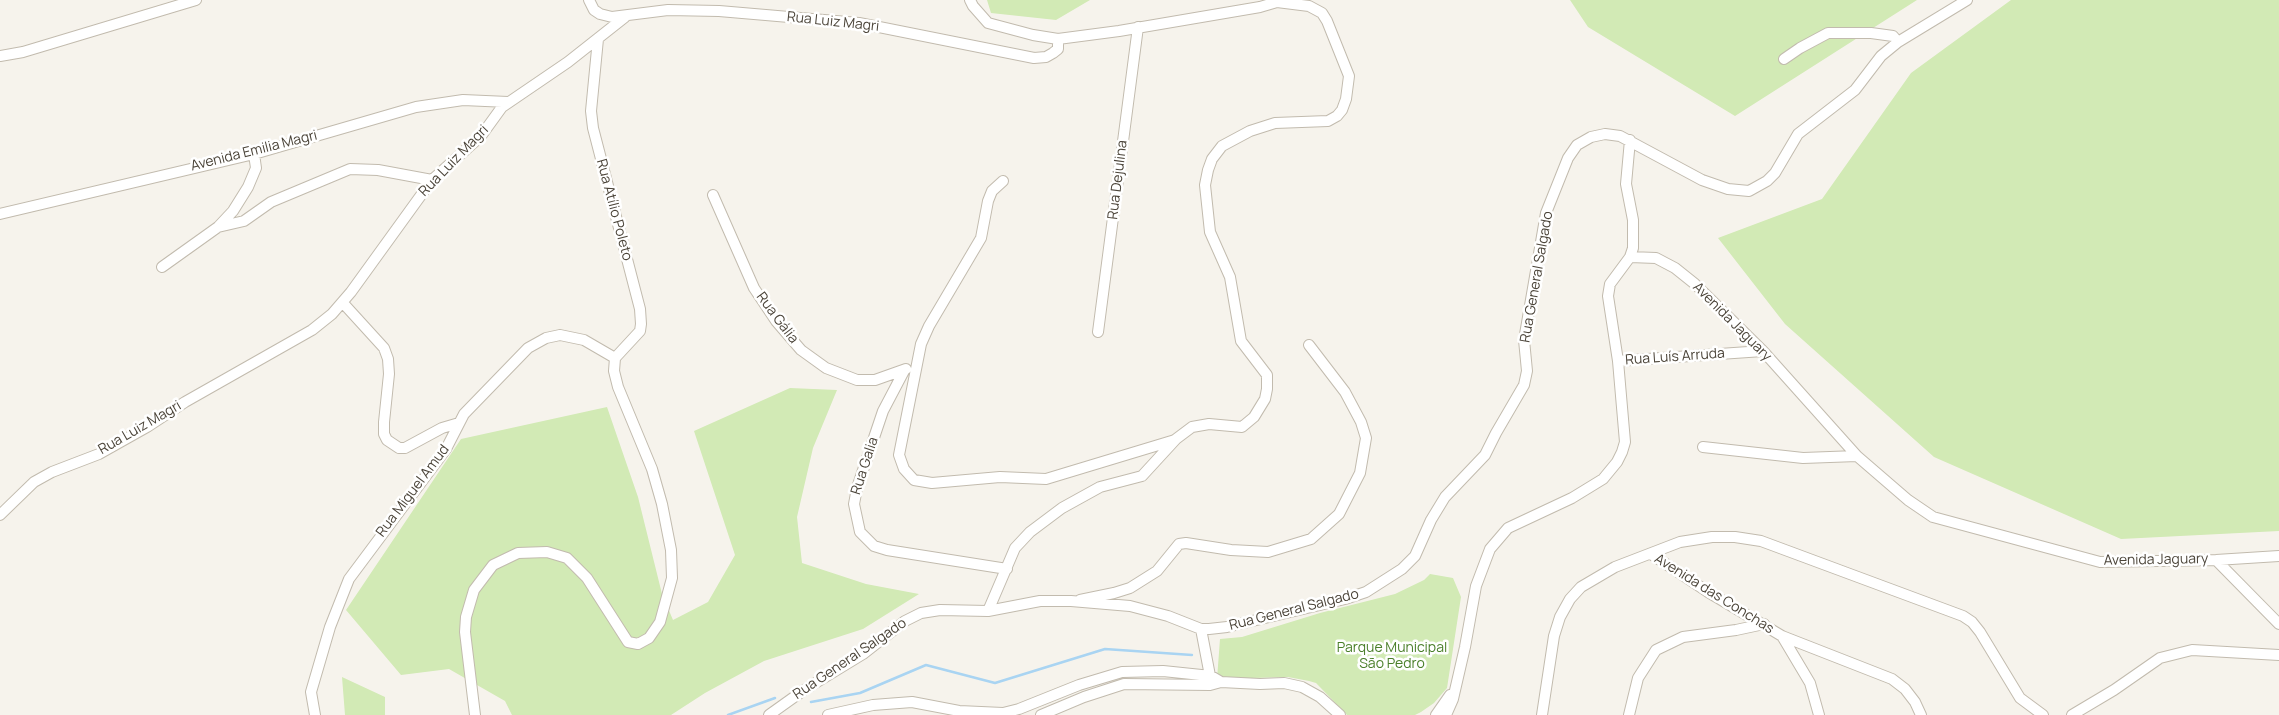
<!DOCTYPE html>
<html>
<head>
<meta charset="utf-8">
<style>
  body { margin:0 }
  canvas { display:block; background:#f6f3ec }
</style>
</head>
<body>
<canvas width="2279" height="715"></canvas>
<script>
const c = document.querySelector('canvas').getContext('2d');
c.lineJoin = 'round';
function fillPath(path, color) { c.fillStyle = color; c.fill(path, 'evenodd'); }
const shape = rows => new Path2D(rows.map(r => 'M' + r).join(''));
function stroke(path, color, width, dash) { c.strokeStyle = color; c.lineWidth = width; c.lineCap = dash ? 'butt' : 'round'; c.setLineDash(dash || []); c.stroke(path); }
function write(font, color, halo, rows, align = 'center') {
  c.font = font + ' Manrope,sans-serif'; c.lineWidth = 5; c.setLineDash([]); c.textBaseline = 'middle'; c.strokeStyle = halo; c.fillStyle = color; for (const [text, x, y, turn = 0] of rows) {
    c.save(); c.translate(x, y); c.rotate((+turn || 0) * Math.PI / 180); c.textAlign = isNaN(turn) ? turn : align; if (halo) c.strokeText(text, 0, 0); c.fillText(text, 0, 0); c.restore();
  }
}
fillPath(shape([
  [987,0,1090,0,1056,20,991,13],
  [1570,0,1917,0,1735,116,1588,27],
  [2011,0,2279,0,2279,531,2121,539,1934,457,1785,324,1718,238,1822,199,1911,73],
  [790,388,837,390,813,448,797,517,802,563,866,584,919,594,863,629,764,661,705,693,671,715,512,715,505,701,449,669,401,675,346,610,461,439,607,407,638,497,662,594,673,620,708,602,735,555,694,431],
  [1430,574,1453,578,1461,597,1447,688,1434,703,1421,712,1415,715,1347,715,1316,683,1309,681,1288,677,1217,679,1220,639,1242,637,1320,613,1395,594,1424,580],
  [342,677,385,697,385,715,345,715]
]), '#d2eab5');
stroke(shape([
  [811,702,860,693,926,665,995,683,1105,649,1192,655],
  [728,715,775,698]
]), '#a9d4f2', 2.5);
const minor = shape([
  [589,0,594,10,600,14,612,17,668,10,719,11,859,23,1034,58,1046,57,1053,53,1058,49,1058,39],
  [970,0,973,6,988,23,1033,35,1058,39,1119,31,1260,7,1277,2,1309,6,1322,13,1327,21,1349,76,1346,99,1342,110,1337,116,1328,121,1275,123,1250,131,1222,146,1212,159,1208,170,1205,185,1210,232,1230,277,1241,341,1267,375,1267,389,1265,399,1254,417,1242,427,1209,424,1192,427,1176,439,1142,476,1100,487,1062,508,1030,532,1015,548,988,611],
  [0,56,23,52,196,0],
  [1784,59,1800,48,1828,33,1871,33,1893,36,1898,42],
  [1003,181,992,191,988,201,981,238,929,326,921,344,899,455,904,469,914,480,932,483,1000,477,1046,479,1175,440],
  [713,195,754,288,776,321,801,350,826,368,857,380,875,380,906,369],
  [0,214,254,154,416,107,463,100,508,102],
  [218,227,244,221,271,202,350,169,378,170,432,180],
  [1630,257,1656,258,1675,268,1695,284,1763,351,1857,456,1908,500,1933,517,2100,562,2216,560,2279,556],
  [162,267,218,227,233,211,248,187,256,168,254,154],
  [343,303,384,348,388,359,389,374,384,422,384,434,387,440,399,448,405,448,442,428,459,423],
  [1098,332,1138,27],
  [1618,361,1763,351],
  [904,371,883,411,857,488,854,504,860,532,874,546,887,550,1007,569],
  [1703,447,1803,458,1857,456],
  [0,515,34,482,52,472,99,454,147,427,185,402,312,330,332,314,351,292,432,180,481,136,502,107,568,62,625,17],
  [1651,554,1708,592,1782,636,1810,683,1819,715],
  [2216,560,2279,624],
  [1080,600,1114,593,1130,588,1157,571,1179,544,1186,543,1231,550,1268,552,1311,539,1339,514,1360,473,1366,438,1361,422,1345,392,1309,345],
  [1201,629,1211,681],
  [1782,636,1892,679,1905,689,1915,702,1921,715],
  [315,715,311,692,330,627,349,579,446,449,464,414,528,348,546,338,560,335,584,340,615,358],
  [475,715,465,632,466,617,474,590,493,565,518,553,547,552,567,558,587,578,628,642,638,644,649,638,660,622,672,578,671,550,662,504,652,469,618,387,614,371,615,358,640,331,641,324,640,309,593,128,591,111,598,39],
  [769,715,804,690,863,654,905,621,921,613,940,610,988,611,1040,601,1071,601,1130,606,1168,616,1201,629,1209,629,1227,627,1345,599,1366,592,1402,569,1415,556,1431,520,1445,497,1485,455,1496,433,1524,385,1527,371,1524,340,1546,213,1568,158,1577,145,1591,137,1605,134,1620,136,1702,180,1728,189,1749,191,1767,181,1775,173,1798,134,1855,90,1881,56,1898,42,1967,0],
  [828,715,873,705,912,702,959,711,1003,713,1019,709,1079,685,1122,672,1163,671,1211,676,1221,682],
  [1041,715,1084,697,1124,684,1210,685,1221,682,1260,684,1284,683,1302,687,1320,697,1340,715],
  [1436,715,1450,695],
  [1446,715,1453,699,1465,647,1476,586,1490,549,1508,528,1572,498,1603,479,1617,462,1622,452,1625,442,1618,361,1608,296,1610,284,1630,257,1633,248,1633,220,1626,184,1630,140],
  [1542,715,1554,636,1560,617,1570,599,1581,587,1615,567,1680,542,1712,537,1735,537,1761,541,1963,616,1972,622,1980,632,2020,698,2043,715],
  [1629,715,1638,678,1656,650,1683,637,1736,630,1764,624],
  [2072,715,2114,690,2160,658,2192,650,2279,655]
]);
stroke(minor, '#c2bbae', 12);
stroke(minor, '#fff', 10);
write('14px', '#4b4439', '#fff', [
  ["Rua Luiz Magri",833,22,6],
  ["Avenida Emilia Magri",254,151,-14],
  ["Rua Luiz Magri",454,161,-46],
  ["Rua Dejulina",1118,180,-83],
  ["Rua Atílio Poleto",614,210,75],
  ["Rua General Salgado",1537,277,-80],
  ["Rua Gália",777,318,53],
  ["Avenida Jaguary",1732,322,45],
  ["Rua Luís Arruda",1675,357,-4],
  ["Rua Luiz Magri",140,428,-30],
  ["Rua Galia",865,466,-72],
  ["Rua Miguel Amud",413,491,-53],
  ["Avenida Jaguary",2156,560,-1],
  ["Avenida das Conchas",1714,594,32],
  ["Rua General Salgado",1294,610,-14],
  ["Rua General Salgado",850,659,-34]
]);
write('14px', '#4a7f2a', '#fff', [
  ["Parque Municipal",1392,648],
  ["São Pedro",1392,664]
]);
</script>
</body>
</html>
